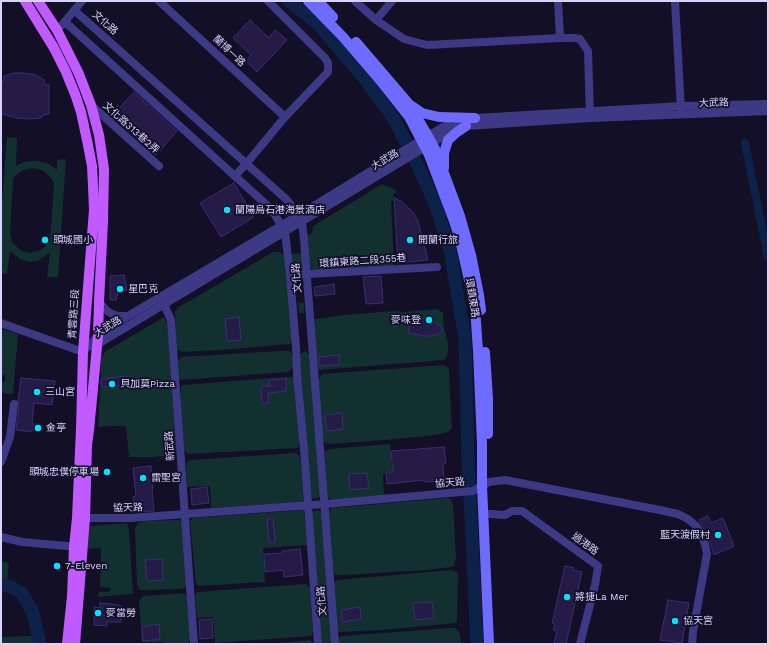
<!DOCTYPE html>
<html>
<head>
<meta charset="utf-8">
<style>
  body { margin:0 }
  #map { position:relative; width:769px; height:645px; overflow:hidden; background:#130f26; font-family:"Work Sans",sans-serif }
  canvas { display:block }
  .frame { position:absolute; inset:0; border:2px solid #d9d4ff; pointer-events:none }
</style>
</head>
<body>
<div id="map">
<canvas width="769" height="645"></canvas>
<div class="frame"></div>
</div>
<script>
const c = document.querySelector('canvas').getContext('2d');
c.lineJoin = 'round';
function fillPath(path, color) { c.fillStyle = color; c.fill(path, 'evenodd'); }
const shape = rows => new Path2D(rows.map(r => 'M' + r).join(''));
function stroke(path, color, width, dash) { c.strokeStyle = color; c.lineWidth = width; c.lineCap = dash ? 'butt' : 'round'; c.setLineDash(dash || []); c.stroke(path); }
function write(font, color, halo, rows, align = 'center') {
  c.font = font + ' "Work Sans","Noto Sans TC",sans-serif'; c.lineWidth = 3.5; c.setLineDash([]); c.textBaseline = 'middle'; c.strokeStyle = halo; c.fillStyle = color; for (const [text, x, y, turn = 0] of rows) {
    c.save(); c.translate(x, y); c.rotate((+turn || 0) * Math.PI / 180); c.textAlign = isNaN(turn) ? turn : align; if (halo) c.strokeText(text, 0, 0); c.fillText(text, 0, 0); c.restore();
  }
}
fillPath(shape([
  [7,137,17,138,16,166,24,162,29,161,39,161,49,164,57,170,57,160,66,159,58,277,47,277,50,253,42,258,37,261,30,262,20,259,10,251,7,274,1,273,1,212],
  [33,168,42,170,46,173,52,179,54,184,50,240,48,244,42,249,38,251,30,253,22,251,18,248,12,242,10,234,13,178,20,172,24,170],
  [382,184,394,189,397,192,393,194,393,201,391,202,394,266,314,271,310,267,309,263,308,238,308,235,312,233,313,226],
  [273,252,278,252,284,255,293,339,290,344,219,350,183,352,177,350,176,338,175,312,179,307],
  [303,253,304,268,295,269,292,268,291,254],
  [298,303,304,303,304,313,299,313],
  [437,309,443,313,444,328,448,343,448,350,447,357,444,360,318,370,313,324,315,319,344,315,394,311,405,312],
  [164,317,168,326,176,451,172,455,153,457,129,457,128,447,126,426,111,426,98,427,101,374,101,357,106,351],
  [1,329,18,334,13,394,5,394,2,391,1,383,5,381,5,375,1,376],
  [279,351,290,351,293,357,293,367,289,372,181,380,179,378,178,361,182,357],
  [305,351,310,355,320,496,316,499,311,498,308,472,299,355],
  [444,365,447,367,449,370,451,413,452,428,448,432,436,435,384,440,327,444,322,440,318,380,322,374],
  [285,377,292,377,296,382,300,444,298,448,188,454,184,450,180,399,181,387,183,385],
  [390,444,392,471,385,471,385,474,383,474,384,496,330,499,327,496,325,457,325,451,330,449],
  [295,453,299,455,301,465,303,496,303,502,211,508,210,486,187,487,186,463,190,460],
  [448,498,451,500,453,504,456,558,454,566,451,567,426,570,346,575,335,575,334,572,332,563,328,517,329,511,332,508],
  [304,510,307,545,263,548,265,582,199,586,196,584,190,521,193,518],
  [317,510,320,511,322,515,332,644,322,644,312,513,314,511],
  [177,520,182,521,187,586,182,589,140,590,137,585,135,529,138,523,147,521],
  [127,523,129,530,133,594,98,597,99,592,110,592,110,588,100,587,101,548,87,549,90,526],
  [1,561,9,563,7,583,1,581],
  [451,570,458,573,457,621,456,623,383,630,339,632,336,629,333,583,337,580],
  [306,584,310,588,313,632,311,636,215,643,213,617,197,618,195,596,197,592],
  [184,593,187,597,190,639,188,644,163,644,162,642,142,642,139,601,143,596],
  [450,628,455,628,459,632,460,636,461,644,337,644,338,638,342,636],
  [32,636,34,644,1,644,1,637],
  [310,640,314,643,314,644,270,644]
]), '#12302f');
stroke(shape([
  [745,143,768,257]
]), '#0c2248', 8);
stroke(shape([
  [289,1,318,24,365,79,394,119,418,166,436,206,450,251,465,339,468,458,477,644],
  [1,584,9,586,22,593,33,613,40,644]
]), '#0c2248', 13);
const building = shape([
  [250,20,269,38,275,30,287,40,257,72,246,61,251,55,233,38,250,20],
  [14,73,24,73,36,75,44,80,45,84,49,85,49,114,44,115,41,118,31,119,16,118,6,115,1,114,1,81,4,81,4,76,14,73],
  [134,92,177,131,156,155,112,116,134,92],
  [234,183,254,217,221,237,200,203,234,183],
  [394,198,401,201,413,212,418,221,428,260,398,263,394,198],
  [124,275,127,290,118,293,116,300,110,300,110,276,124,275],
  [381,276,383,303,366,304,363,277,381,276],
  [334,284,335,294,315,296,314,287,334,284],
  [239,317,241,340,227,341,225,319,239,317],
  [411,317,425,319,432,321,440,326,443,331,438,334,430,336,424,336,408,333,411,317],
  [339,355,339,365,319,366,319,357,339,355],
  [127,376,127,385,102,387,101,379,127,376],
  [21,378,55,381,52,405,34,403,32,424,39,424,41,425,41,428,39,431,31,430,31,432,16,430,19,405,18,401,21,378],
  [286,379,286,391,268,393,269,403,262,404,261,386,270,386,269,380,286,379],
  [342,413,343,429,327,431,325,415,342,413],
  [444,447,446,463,443,464,444,481,424,482,424,480,387,484,386,472,393,472,391,451,444,447],
  [151,466,153,489,152,489,154,511,135,512,133,497,136,496,133,468,151,466],
  [367,473,369,488,350,490,349,474,367,473],
  [207,487,209,503,192,505,191,489,207,487],
  [708,516,711,523,723,518,734,546,714,555,710,542,699,520,708,516],
  [267,519,273,519,275,542,269,543,267,519],
  [300,549,303,575,284,577,283,570,265,572,264,554,282,553,282,551,300,549],
  [162,559,163,580,147,581,145,560,162,559],
  [565,566,574,568,573,570,582,572,566,644,554,644,557,631,553,630,555,624,552,623,565,566],
  [668,600,689,603,682,643,660,640,668,600],
  [432,602,434,618,415,620,413,603,432,602],
  [100,603,112,604,122,606,121,622,107,622,107,626,94,625,94,607,100,608,100,603],
  [360,607,361,619,343,622,341,610,360,607],
  [212,619,213,638,200,639,199,620,212,619],
  [159,624,160,639,143,641,142,627,159,624]
]);
fillPath(building, '#241b47');
stroke(building, '#3b2d73', 1);
stroke(shape([
  [159,1,285,117],
  [355,1,376,20,404,39,427,45,560,38,574,38,580,39,588,51,590,116],
  [558,1,560,38],
  [675,1,681,111],
  [74,10,286,199,299,215,302,222,304,239,335,644],
  [376,20,392,1],
  [65,22,269,207,275,215,285,232,290,275,296,347,297,375,304,449,318,644],
  [62,25,82,1],
  [91,105,159,166],
  [235,176,246,164,285,117,328,72,328,63,325,58,268,1],
  [290,275,437,267],
  [162,300,171,320,194,644],
  [99,302,106,310,112,314,119,316,128,316],
  [1,323,83,352],
  [93,347,452,131,466,126,590,118,768,111],
  [83,352,98,336,128,316,299,215,428,136,443,127,460,120,475,118,681,106,768,104],
  [1,462,10,437,14,404],
  [490,514,505,515,512,511,522,511,598,566,595,585,580,644],
  [79,518,130,518,325,504,461,492,473,491,489,482,505,480,660,510,678,514,688,519,696,526,701,535,705,544,707,554,693,631,692,644],
  [1,537,22,542,79,547]
]), '#3d3a85', 8);
stroke(shape([
  [308,1,343,37,379,79,409,117,429,155,454,221,460,240,475,307,478,351,482,444,482,486,489,644],
  [318,1,333,17],
  [356,42,409,104,428,136,435,149,460,216,471,255,479,295,481,310],
  [412,106,422,113,439,117,475,118],
  [444,168,444,153,448,140,457,132,466,126],
  [485,352,488,399,488,434]
]), '#6f6bff', 10);
stroke(shape([
  [25,1,54,48,66,72,75,94,81,112,88,145,92,166,93,186,94,210,83,352,81,429,77,518,74,547,72,596,67,644],
  [38,1,57,30,79,74,91,105,99,135,104,169,103,221,99,302,98,336,89,430,87,445,85,518,75,644]
]), '#c25bff', 10);
for (const [x, y, r, color] of [
  [227,210,4,"#00e5ff"],
  [45,240,4,"#00e5ff"],
  [410,240,4,"#00e5ff"],
  [120,289,4,"#00e5ff"],
  [429,320,4,"#00e5ff"],
  [112,384,4,"#00e5ff"],
  [37,392,4,"#00e5ff"],
  [38,428,4,"#00e5ff"],
  [107,472,4,"#00e5ff"],
  [143,478,4,"#00e5ff"],
  [718,535,4,"#00e5ff"],
  [57,566,4,"#00e5ff"],
  [567,597,4,"#00e5ff"],
  [98,613,4,"#00e5ff"],
  [675,621,4,"#00e5ff"]
]) { const dot = new Path2D(); dot.arc(x, y, r, 0, 2 * Math.PI); c.fillStyle = color; c.fill(dot); stroke(dot, '#130f26', 1.5); }
write('10px', '#d9d4ff', '#130f26', [
  ["文化路",105,23,41],
  ["蘭博一路",229,51,43],
  ["大武路",714,103,-2],
  ["文化路313巷2弄",131,128,42],
  ["大武路",385,160,-31],
  ["環鎮東路二段355巷",363,261,-4],
  ["文化路",297,278,-94],
  ["環鎮東路",472,298,80],
  ["青雲路三段",74,314,-86],
  ["大武路",108,327,-31],
  ["新武路",170,446,-94],
  ["協天路",450,483,-5],
  ["協天路",128,508,-1],
  ["過港路",585,544,36],
  ["文化路",322,601,-94]
]);
write('10px', '#d9d4ff', '#130f26', [
  ["蘭陽烏石港海景酒店",235,210],
  ["頭城國小",53,240],
  ["開蘭行旅",418,240],
  ["星巴克",128,289],
  ["麥味登",421,320,"right"],
  ["貝加莫Pizza",120,384],
  ["三山宮",45,392],
  ["金亭",46,428],
  ["頭城忠僕停車場",99,472,"right"],
  ["雷聖宮",151,478],
  ["藍天渡假村",710,535,"right"],
  ["7-Eleven",65,566],
  ["將捷La Mer",575,597],
  ["麥當勞",106,613],
  ["協天宮",683,621]
], 'left');
</script>
</body>
</html>
